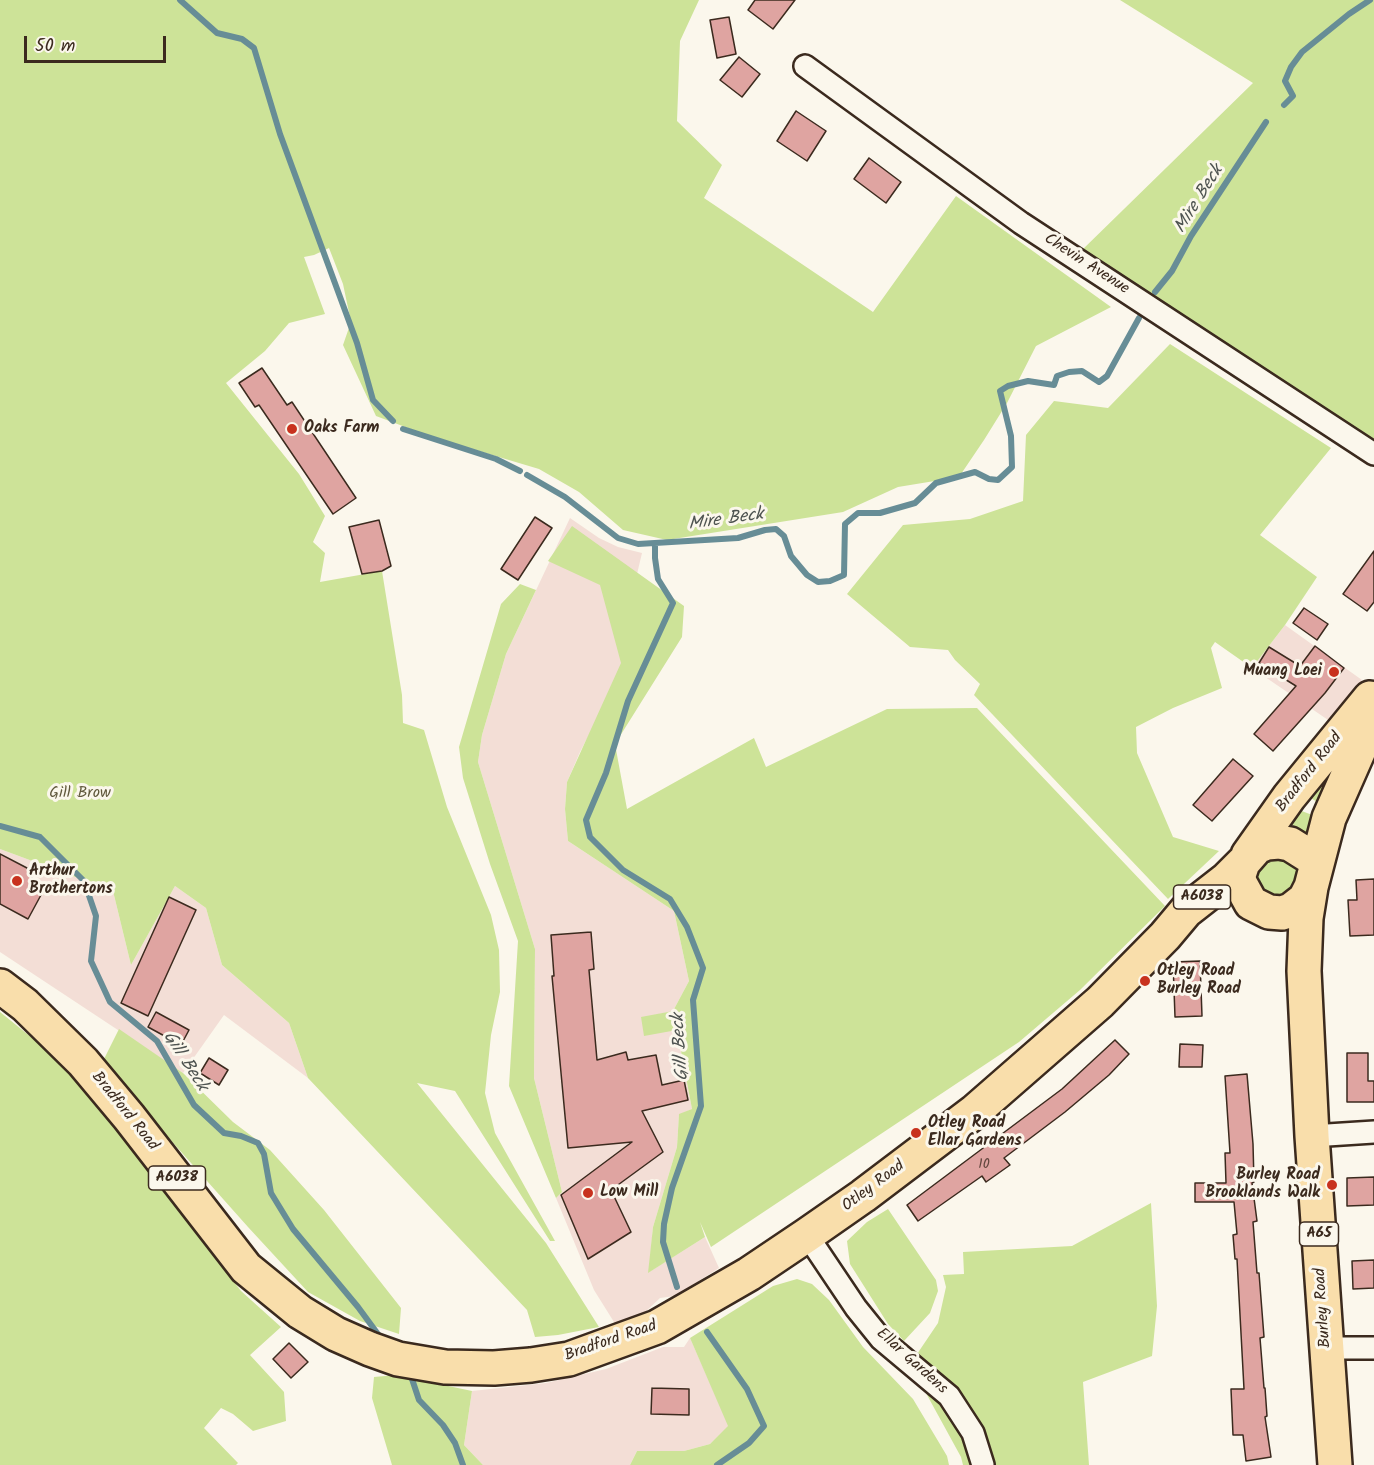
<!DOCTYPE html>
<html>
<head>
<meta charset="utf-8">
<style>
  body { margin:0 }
  #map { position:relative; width:1374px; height:1465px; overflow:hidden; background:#fbf7ec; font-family:Kalam,sans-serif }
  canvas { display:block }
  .scale { position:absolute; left:24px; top:36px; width:142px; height:27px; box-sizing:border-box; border:3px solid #3b2a1e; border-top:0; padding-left:8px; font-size:18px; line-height:21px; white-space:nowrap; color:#3b2a1e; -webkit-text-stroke:4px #fbf7ec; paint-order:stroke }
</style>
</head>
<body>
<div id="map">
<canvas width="1374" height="1465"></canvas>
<div class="scale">50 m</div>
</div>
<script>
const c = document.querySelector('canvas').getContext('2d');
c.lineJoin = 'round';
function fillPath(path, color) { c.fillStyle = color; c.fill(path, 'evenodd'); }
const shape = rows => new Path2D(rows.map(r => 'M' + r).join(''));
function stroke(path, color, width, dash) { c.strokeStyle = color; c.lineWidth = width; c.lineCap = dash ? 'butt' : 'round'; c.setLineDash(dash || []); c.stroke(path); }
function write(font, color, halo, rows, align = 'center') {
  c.font = font + ' Kalam,sans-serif'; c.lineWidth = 6; c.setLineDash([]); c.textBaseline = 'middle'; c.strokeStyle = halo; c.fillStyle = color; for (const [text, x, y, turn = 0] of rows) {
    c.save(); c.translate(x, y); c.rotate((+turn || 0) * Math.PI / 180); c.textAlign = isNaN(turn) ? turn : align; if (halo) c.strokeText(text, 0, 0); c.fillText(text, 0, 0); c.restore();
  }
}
fillPath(shape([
  [570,518,599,538,618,547,642,553,633,591,640,636,580,752,567,782,565,809,568,841,674,911,689,981,673,1011,641,1018,677,1030,692,1109,679,1115,677,1147,653,1227,649,1272,705,1237,719,1268,675,1296,660,1298,642,1315,619,1330,594,1290,556,1198,562,1192,534,1078,535,949,478,762,482,735,506,654],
  [1285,625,1362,680,1331,722,1252,668],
  [0,849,113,891,131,965,175,886,206,908,222,965,289,1023,308,1078,224,1015,183,1073,0,952],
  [690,1338,729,1426,710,1444,684,1451,637,1451,630,1465,483,1465,464,1445,472,1391,546,1383,606,1369,663,1347,684,1347]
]), '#f3ded6');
fillPath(shape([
  [0,0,699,0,680,41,677,121,722,165,704,198,873,312,956,196,1111,307,1036,346,1007,403,984,440,959,477,898,487,843,512,667,540,623,530,579,492,539,469,432,437,376,416,343,345,351,322,343,284,329,248,314,255,304,257,325,314,289,323,265,351,226,383,299,474,325,516,313,542,325,553,320,582,382,571,402,695,403,723,424,730,447,807,491,915,499,950,500,992,491,1035,485,1093,495,1133,555,1241,550,1241,455,1091,417,1083,546,1243,599,1327,558,1335,535,1337,527,1310,308,1078,289,1023,222,965,206,908,175,886,131,965,113,891,0,849],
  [1120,0,1374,0,1374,439,1080,252,1253,83],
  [1170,344,1331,448,1260,535,1317,577,1285,625,1252,668,1215,642,1211,648,1222,688,1173,708,1136,727,1137,753,1173,837,1219,851,1168,899,974,695,980,684,955,660,948,650,910,647,847,594,903,525,970,519,1023,501,1026,435,1054,401,1108,408],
  [572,526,684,606,682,637,615,744,627,809,754,738,766,767,887,709,977,708,1165,906,1080,990,1019,1042,711,1247,700,1222,705,1237,648,1273,653,1227,677,1147,679,1114,692,1109,677,1030,644,1036,641,1017,673,1011,689,981,674,911,568,841,565,809,567,782,621,663,600,585,548,561],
  [520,584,536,590,506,654,482,735,478,762,535,949,534,1078,562,1192,556,1198,509,1086,518,941,490,864,463,778,459,747,501,604],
  [1326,770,1331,772,1319,803,1309,797],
  [1299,810,1315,816,1312,837,1289,823],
  [1259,856,1295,858,1301,874,1289,895,1273,898,1258,890,1253,866],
  [0,1012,104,1096,175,1205,241,1291,281,1327,250,1355,284,1392,286,1421,253,1431,233,1414,221,1408,204,1428,238,1463,236,1465,0,1465],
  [119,1029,183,1073,233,1122,270,1150,324,1210,401,1308,399,1334,360,1321,308,1292,248,1227,102,1063],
  [1151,1203,1157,1306,1152,1356,1083,1382,1089,1465,994,1465,980,1430,915,1357,938,1323,946,1287,943,1275,964,1274,963,1252,1072,1246],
  [888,1209,936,1280,938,1291,930,1313,904,1341,888,1324,850,1264,847,1241,867,1222],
  [797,1279,812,1284,829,1300,863,1347,913,1399,947,1456,949,1465,630,1465,637,1451,684,1451,710,1444,728,1426,690,1338,773,1286],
  [396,1375,472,1391,464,1445,483,1465,392,1465,372,1398,374,1377],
  [921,1384,943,1402,963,1431,976,1465,963,1465,961,1457]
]), '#cde398');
stroke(shape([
  [180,0,217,33,242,39,254,48,280,134,357,343,373,400,393,421],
  [1284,105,1293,96,1285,81,1291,67,1302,52,1349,14,1370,0],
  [1155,292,1172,271,1191,236,1266,122],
  [403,429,496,459,520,471],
  [527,475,565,497,618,538,638,544,738,538,765,530,776,529,784,536,791,556,807,575,818,582,830,581,844,575,845,524,858,513,880,513,915,503,936,483,975,472,989,479,998,480,1012,467,1011,436,1000,391,1008,386,1028,381,1054,385,1057,376,1069,372,1082,371,1099,382,1107,376,1139,318],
  [655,545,655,558,658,579,673,603,628,701,606,773,586,820,590,837,623,870,670,899,687,927,703,968,693,1000,701,1106,672,1188,664,1224,663,1242,677,1287],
  [0,826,40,837,84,881,96,916,91,961,110,1002,157,1041,194,1105,224,1133,241,1136,258,1143,264,1154,271,1193,293,1229,358,1307,383,1341],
  [707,1332,747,1389,764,1426,749,1443,717,1465],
  [407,1373,412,1379,419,1400,443,1425,455,1443,463,1465]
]), '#678d96', 6);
const building = shape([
  [755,0,795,0,773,29,748,10,755,0],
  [729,17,736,54,717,58,710,20,729,17],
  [739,57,760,74,742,97,720,80,739,57],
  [796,111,826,131,807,161,777,141,796,111],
  [869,158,901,182,886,203,854,179,869,158],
  [262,368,287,405,292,402,356,498,333,514,259,405,255,407,239,383,262,368],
  [535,517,552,528,518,580,501,569,535,517],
  [379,520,391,566,382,571,362,574,349,527,379,520],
  [1374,551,1374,602,1367,611,1343,594,1374,551],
  [1304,608,1328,624,1317,640,1293,623,1304,608],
  [1315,646,1344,668,1325,693,1273,751,1254,734,1296,686,1259,663,1269,647,1300,666,1315,646],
  [1233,759,1253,776,1212,821,1193,805,1233,759],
  [0,854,27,868,41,895,28,919,0,904,0,854],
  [1374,879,1374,935,1350,936,1348,900,1357,900,1356,880,1374,879],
  [169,897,196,910,148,1016,121,1003,169,897],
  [591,932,594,969,589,970,597,1060,626,1052,628,1060,656,1055,662,1085,684,1080,688,1100,642,1111,663,1152,611,1190,631,1232,588,1259,561,1195,632,1142,568,1148,552,976,554,976,551,935,591,932],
  [1200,961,1202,1016,1175,1017,1173,962,1200,961],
  [156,1012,189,1030,181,1045,148,1027,156,1012],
  [1115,1040,1129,1054,1109,1075,1065,1112,1004,1158,1010,1165,986,1182,982,1176,918,1221,907,1205,1062,1089,1115,1040],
  [1180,1044,1203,1045,1202,1067,1179,1067,1180,1044],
  [1347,1053,1368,1053,1368,1081,1374,1081,1374,1102,1347,1102,1347,1053],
  [209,1058,228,1070,219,1085,200,1073,209,1058],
  [1247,1074,1253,1144,1254,1182,1252,1183,1257,1221,1253,1222,1257,1273,1259,1273,1264,1337,1260,1338,1264,1388,1265,1388,1267,1416,1265,1417,1271,1457,1246,1461,1243,1435,1233,1435,1231,1389,1244,1389,1237,1259,1235,1259,1233,1235,1237,1234,1234,1202,1195,1202,1195,1183,1226,1183,1225,1153,1230,1153,1225,1076,1247,1074],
  [1374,1177,1374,1205,1347,1206,1347,1178,1374,1177],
  [1374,1260,1374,1288,1353,1289,1352,1261,1374,1260],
  [289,1343,308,1362,291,1378,273,1359,289,1343],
  [652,1388,689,1389,689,1415,651,1414,652,1388]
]);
fillPath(building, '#dfa4a1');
stroke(building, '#3b2a1e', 1.5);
const minor = shape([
  [805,66,1021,223,1374,454],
  [1312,1136,1374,1132],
  [807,1235,856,1308,881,1339,949,1396,973,1433,983,1465],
  [1327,1348,1374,1348]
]);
const primary = shape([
  [1248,855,1289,797,1370,698],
  [1317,861,1290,844,1279,842,1267,843,1257,847,1243,863,1239,875,1240,883,1251,903,1269,912,1282,913,1291,910,1305,899,1311,887,1329,818,1374,716],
  [1311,887,1306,918,1304,971,1312,1136,1335,1465],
  [0,986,25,1005,83,1062,129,1117,246,1268,300,1312,336,1334,370,1349,398,1359,445,1367,494,1368,531,1365,569,1359,657,1327,749,1274,807,1235,863,1196,974,1112,1100,1002,1165,936,1186,911,1227,879,1243,863]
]);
stroke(minor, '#3b2a1e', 26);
stroke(primary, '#3b2a1e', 38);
stroke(minor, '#fbf7ec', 21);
stroke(primary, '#f9deab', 33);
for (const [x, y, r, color] of [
  [292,429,6,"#c8321e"],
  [1334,672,6,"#c8321e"],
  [17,881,6,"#c8321e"],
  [1145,981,6,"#c8321e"],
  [916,1133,6,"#c8321e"],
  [1332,1185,6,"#c8321e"],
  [588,1193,6,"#c8321e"]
]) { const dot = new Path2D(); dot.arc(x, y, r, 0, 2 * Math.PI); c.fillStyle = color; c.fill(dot); stroke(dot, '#fbf7ec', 2); }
write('14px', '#64483f', null, [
  ["10",984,1166]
]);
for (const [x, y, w] of [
  [1202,897,57],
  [177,1178,57],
  [1319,1234,39]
]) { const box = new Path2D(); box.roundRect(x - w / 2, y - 12, w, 24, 4.5); c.fillStyle = '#fbf7ec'; c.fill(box); stroke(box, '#3b2a1e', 1.5); }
write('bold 15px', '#3b2a1e', null, [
  ["A6038",1202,897],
  ["A6038",177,1178],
  ["A65",1319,1234]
]);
write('16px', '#3b2a1e', '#fbf7ec', [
  ["Chevin Avenue",1086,265,33],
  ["Bradford Road",1310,773,-52],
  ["Bradford Road",124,1112,51],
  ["Otley Road",874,1187,-37],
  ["Burley Road",1324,1308,-94],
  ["Bradford Road",611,1342,-19],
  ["Ellar Gardens",911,1362,42]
]);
write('bold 16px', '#3b2a1e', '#fbf7ec', [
  ["Oaks Farm",304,429],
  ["Muang Loei",1322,672,"right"],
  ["Arthur",29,872],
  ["Brothertons",29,890],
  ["Otley Road",1157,972],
  ["Burley Road",1157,990],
  ["Otley Road",928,1124],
  ["Ellar Gardens",928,1142],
  ["Burley Road",1320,1176,"right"],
  ["Brooklands Walk",1320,1194,"right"],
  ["Low Mill",600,1193]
], 'left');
write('16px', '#60583c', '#fbf7ec', [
  ["Gill Brow",80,794]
]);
write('italic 18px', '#4e5350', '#fbf7ec', [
  ["Mire Beck",1200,200,-58],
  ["Mire Beck",726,521,-8],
  ["Gill Beck",682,1047,-94],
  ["Gill Beck",184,1062,57]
]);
</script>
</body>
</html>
